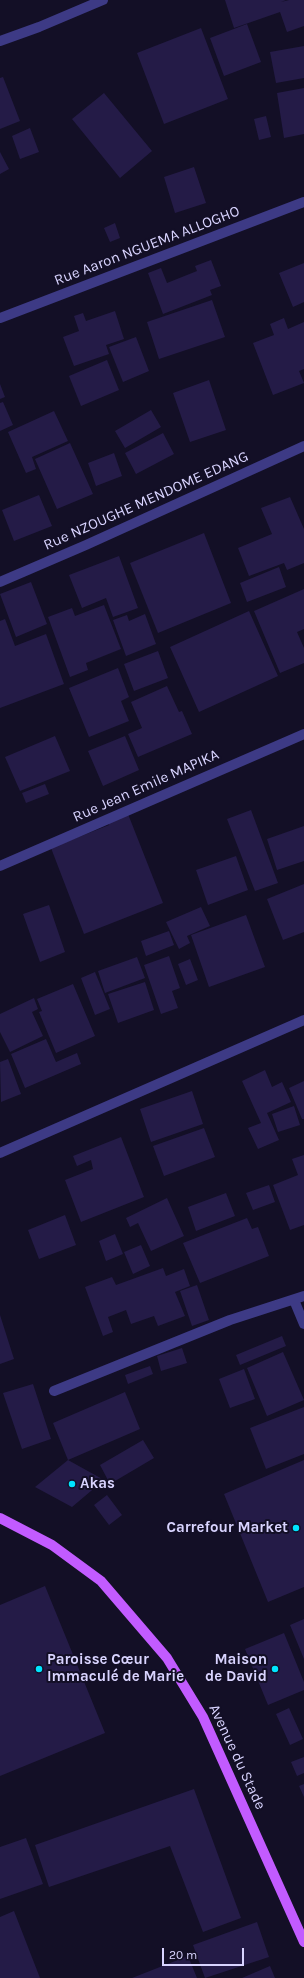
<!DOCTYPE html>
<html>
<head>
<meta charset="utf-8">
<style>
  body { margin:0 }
  #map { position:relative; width:304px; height:1978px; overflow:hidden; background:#130f26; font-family:Karla,sans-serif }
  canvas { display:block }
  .scale { position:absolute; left:162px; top:1948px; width:82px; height:18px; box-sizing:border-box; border:2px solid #d9d4ff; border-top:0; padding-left:5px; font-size:12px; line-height:14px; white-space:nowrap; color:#d9d4ff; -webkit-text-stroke:3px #130f26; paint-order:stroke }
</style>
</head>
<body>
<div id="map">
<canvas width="304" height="1978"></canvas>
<div class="scale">20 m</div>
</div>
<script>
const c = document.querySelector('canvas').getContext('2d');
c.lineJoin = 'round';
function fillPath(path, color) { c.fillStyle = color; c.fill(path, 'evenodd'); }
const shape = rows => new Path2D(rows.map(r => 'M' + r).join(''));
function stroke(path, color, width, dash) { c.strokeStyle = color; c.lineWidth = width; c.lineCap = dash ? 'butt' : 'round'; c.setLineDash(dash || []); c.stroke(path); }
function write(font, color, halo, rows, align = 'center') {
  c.font = font + ' Karla,sans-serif'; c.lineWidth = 4; c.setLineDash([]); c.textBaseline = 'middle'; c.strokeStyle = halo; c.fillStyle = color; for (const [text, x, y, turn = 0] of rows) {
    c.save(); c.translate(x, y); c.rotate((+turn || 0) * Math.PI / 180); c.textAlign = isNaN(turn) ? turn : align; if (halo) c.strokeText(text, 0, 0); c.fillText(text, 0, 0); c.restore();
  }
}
fillPath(shape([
  [225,0,286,0,281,2,289,0,304,0,304,26,287,32,280,12,234,28],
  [247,24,261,62,224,76,210,38],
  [201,28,228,99,164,124,137,53],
  [304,46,304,78,276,83,270,52],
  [3,77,20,121,0,129,0,78],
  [304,88,304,134,284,138,277,93],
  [104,93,152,151,120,178,72,119],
  [266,116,271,137,259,140,254,119],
  [30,128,39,152,20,159,12,136],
  [0,152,9,169,0,174],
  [194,167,206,203,175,213,164,177],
  [115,223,120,238,110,242,104,228],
  [211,260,221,286,210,290,212,295,163,314,148,273,161,268,167,283,197,271,195,266],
  [304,263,304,302,293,307,279,273],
  [212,300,225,337,159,359,147,322],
  [115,311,124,339,106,345,109,354,74,366,63,337,79,331,74,316,83,313,86,321],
  [284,318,288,329,304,322,304,369,299,371,304,383,273,395,253,343,274,335,270,324],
  [136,337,149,371,123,382,109,347],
  [107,360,119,390,81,406,69,376],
  [209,380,226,430,190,442,173,393],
  [0,384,5,397,0,399],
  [3,402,13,425,0,431,0,403],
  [151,410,161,427,125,448,115,431],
  [54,411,68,441,32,457,36,469,26,473,8,432],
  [163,433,174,454,136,474,125,453],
  [70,443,93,494,57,509,35,459],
  [114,453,122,476,96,486,88,463],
  [39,495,52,526,14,541,2,510],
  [290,497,304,529,304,563,287,570,284,563,249,576,238,548,272,534,261,508],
  [204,533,231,603,158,633,130,563],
  [119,556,138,608,113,617,106,598,82,608,69,575],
  [279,567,286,587,247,602,240,583],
  [31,582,47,624,16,637,0,594],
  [304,589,304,629,297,632,304,648,304,663,280,673,254,611],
  [104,605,121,649,86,663,88,670,70,677,48,617,72,608,75,616],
  [249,611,278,676,199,712,170,647],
  [145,614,156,644,126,656,113,620,127,615,129,621],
  [5,619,15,646,46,634,64,684,0,708,0,621],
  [158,651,168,678,134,691,124,664],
  [118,668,129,697,121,701,129,721,89,737,69,688],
  [167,686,179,712,182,711,192,734,138,757,128,734,142,728,131,702],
  [55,736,70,771,20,791,5,757],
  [125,736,139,770,103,786,88,751],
  [45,784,49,794,26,803,22,793],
  [251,810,278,883,255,891,227,819],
  [128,814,163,903,84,934,51,848,109,825,108,822],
  [304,826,304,861,277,870,267,839],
  [236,856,248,890,208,905,196,870],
  [304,884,304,932,283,940,267,899],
  [49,905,65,952,40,962,23,914],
  [201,907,210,926,187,936,190,943,179,949,166,922],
  [246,915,265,967,209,987,191,935],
  [169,931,174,945,146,956,141,941],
  [169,956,180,988,172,991,178,1008,161,1014,144,965],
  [137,957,145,978,105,993,98,971],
  [190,959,198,980,186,985,178,964],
  [95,972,110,1009,95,1015,81,978],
  [145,982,154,1010,118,1023,108,994],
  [73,984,95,1036,56,1053,39,1012,42,1011,37,999],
  [34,998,38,1009,32,1012,43,1036,10,1052,0,1032,0,1014],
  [46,1039,56,1062,77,1053,81,1064,25,1088,11,1054],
  [8,1059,21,1094,1,1102,0,1062],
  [265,1070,272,1087,282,1082,291,1102,267,1113,279,1140,258,1149,248,1128,261,1123,242,1081],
  [304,1081,304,1119,302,1119,289,1088],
  [192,1091,203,1124,151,1142,140,1109],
  [294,1106,300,1125,278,1132,272,1114],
  [204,1128,215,1157,164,1176,153,1146],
  [121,1137,144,1197,81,1222,65,1180,93,1169,91,1160,77,1166,73,1156],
  [304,1155,304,1225,290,1230,273,1185,298,1175,292,1159],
  [269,1185,275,1202,253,1210,246,1193],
  [226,1193,235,1216,196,1231,188,1207],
  [167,1198,184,1236,151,1251,138,1223,130,1227,126,1218],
  [65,1215,76,1245,39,1259,28,1230],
  [247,1218,252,1229,258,1227,269,1256,200,1283,183,1243],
  [115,1234,123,1254,106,1261,99,1241],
  [141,1245,150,1266,133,1274,124,1252],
  [163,1268,166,1276,184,1269,190,1286,175,1292,185,1316,158,1326,154,1316,131,1324,126,1310,108,1317,113,1332,103,1336,85,1287,112,1277,116,1285],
  [197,1285,209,1320,192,1326,180,1291],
  [0,1315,14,1359,0,1364],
  [282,1336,286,1346,240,1365,236,1355],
  [182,1348,187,1363,161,1371,157,1356],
  [283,1352,304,1400,267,1416,247,1368],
  [150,1366,153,1374,128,1384,125,1375],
  [244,1369,255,1399,230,1408,219,1379],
  [33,1384,51,1439,22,1449,3,1393],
  [125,1392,140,1429,68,1460,53,1423],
  [304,1407,304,1454,266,1469,250,1428],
  [143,1440,154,1458,110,1484,100,1465],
  [68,1460,104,1480,72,1507,35,1487],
  [304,1460,304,1587,268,1602,224,1494],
  [107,1495,122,1515,109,1525,94,1505],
  [45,1586,105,1733,0,1776,0,1605],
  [304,1619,304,1659,290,1625],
  [284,1633,304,1682,304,1690,268,1705,245,1649],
  [289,1708,303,1739,290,1745,276,1714],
  [304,1757,304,1773,297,1776,291,1762],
  [304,1784,304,1797,299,1786],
  [194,1789,241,1918,203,1932,170,1846,49,1887,35,1845],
  [26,1838,43,1884,0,1899,0,1847],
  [14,1911,40,1978,0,1978,0,1917],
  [257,1922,269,1957,205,1978,193,1945],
  [188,1956,197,1978,132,1978],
  [270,1966,275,1978,242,1978]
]), '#241b47');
stroke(shape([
  [0,41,39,27,103,0],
  [0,318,304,202],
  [0,582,86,545,304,446],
  [0,866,304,734],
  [0,1153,304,1020],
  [294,1300,304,1324],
  [54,1391,230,1320,304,1296]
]), '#3d3a85', 10);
stroke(shape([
  [0,1518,52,1545,101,1581,167,1658,203,1717,304,1942]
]), '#c25bff', 10);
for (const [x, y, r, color] of [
  [72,1484,4,"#00e5ff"],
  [296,1528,4,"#00e5ff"],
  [39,1669,4,"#00e5ff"],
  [275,1669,4,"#00e5ff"]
]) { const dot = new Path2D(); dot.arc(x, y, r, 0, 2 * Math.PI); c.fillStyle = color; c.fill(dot); stroke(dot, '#130f26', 1.5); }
write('15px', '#d9d4ff', '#130f26', [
  ["Rue Aaron NGUEMA ALLOGHO",147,246,-21],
  ["Rue NZOUGHE MENDOME EDANG",146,501,-24],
  ["Rue Jean Emile MAPIKA",146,786,-24],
  ["Avenue du Stade",237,1757,65]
]);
write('bold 15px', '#d9d4ff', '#130f26', [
  ["Akas",80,1484],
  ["Carrefour Market",288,1528,"right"],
  ["Paroisse Cœur",47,1660],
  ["Immaculé de Marie",47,1677],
  ["Maison",267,1660,"right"],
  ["de David",267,1677,"right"]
], 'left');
</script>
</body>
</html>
